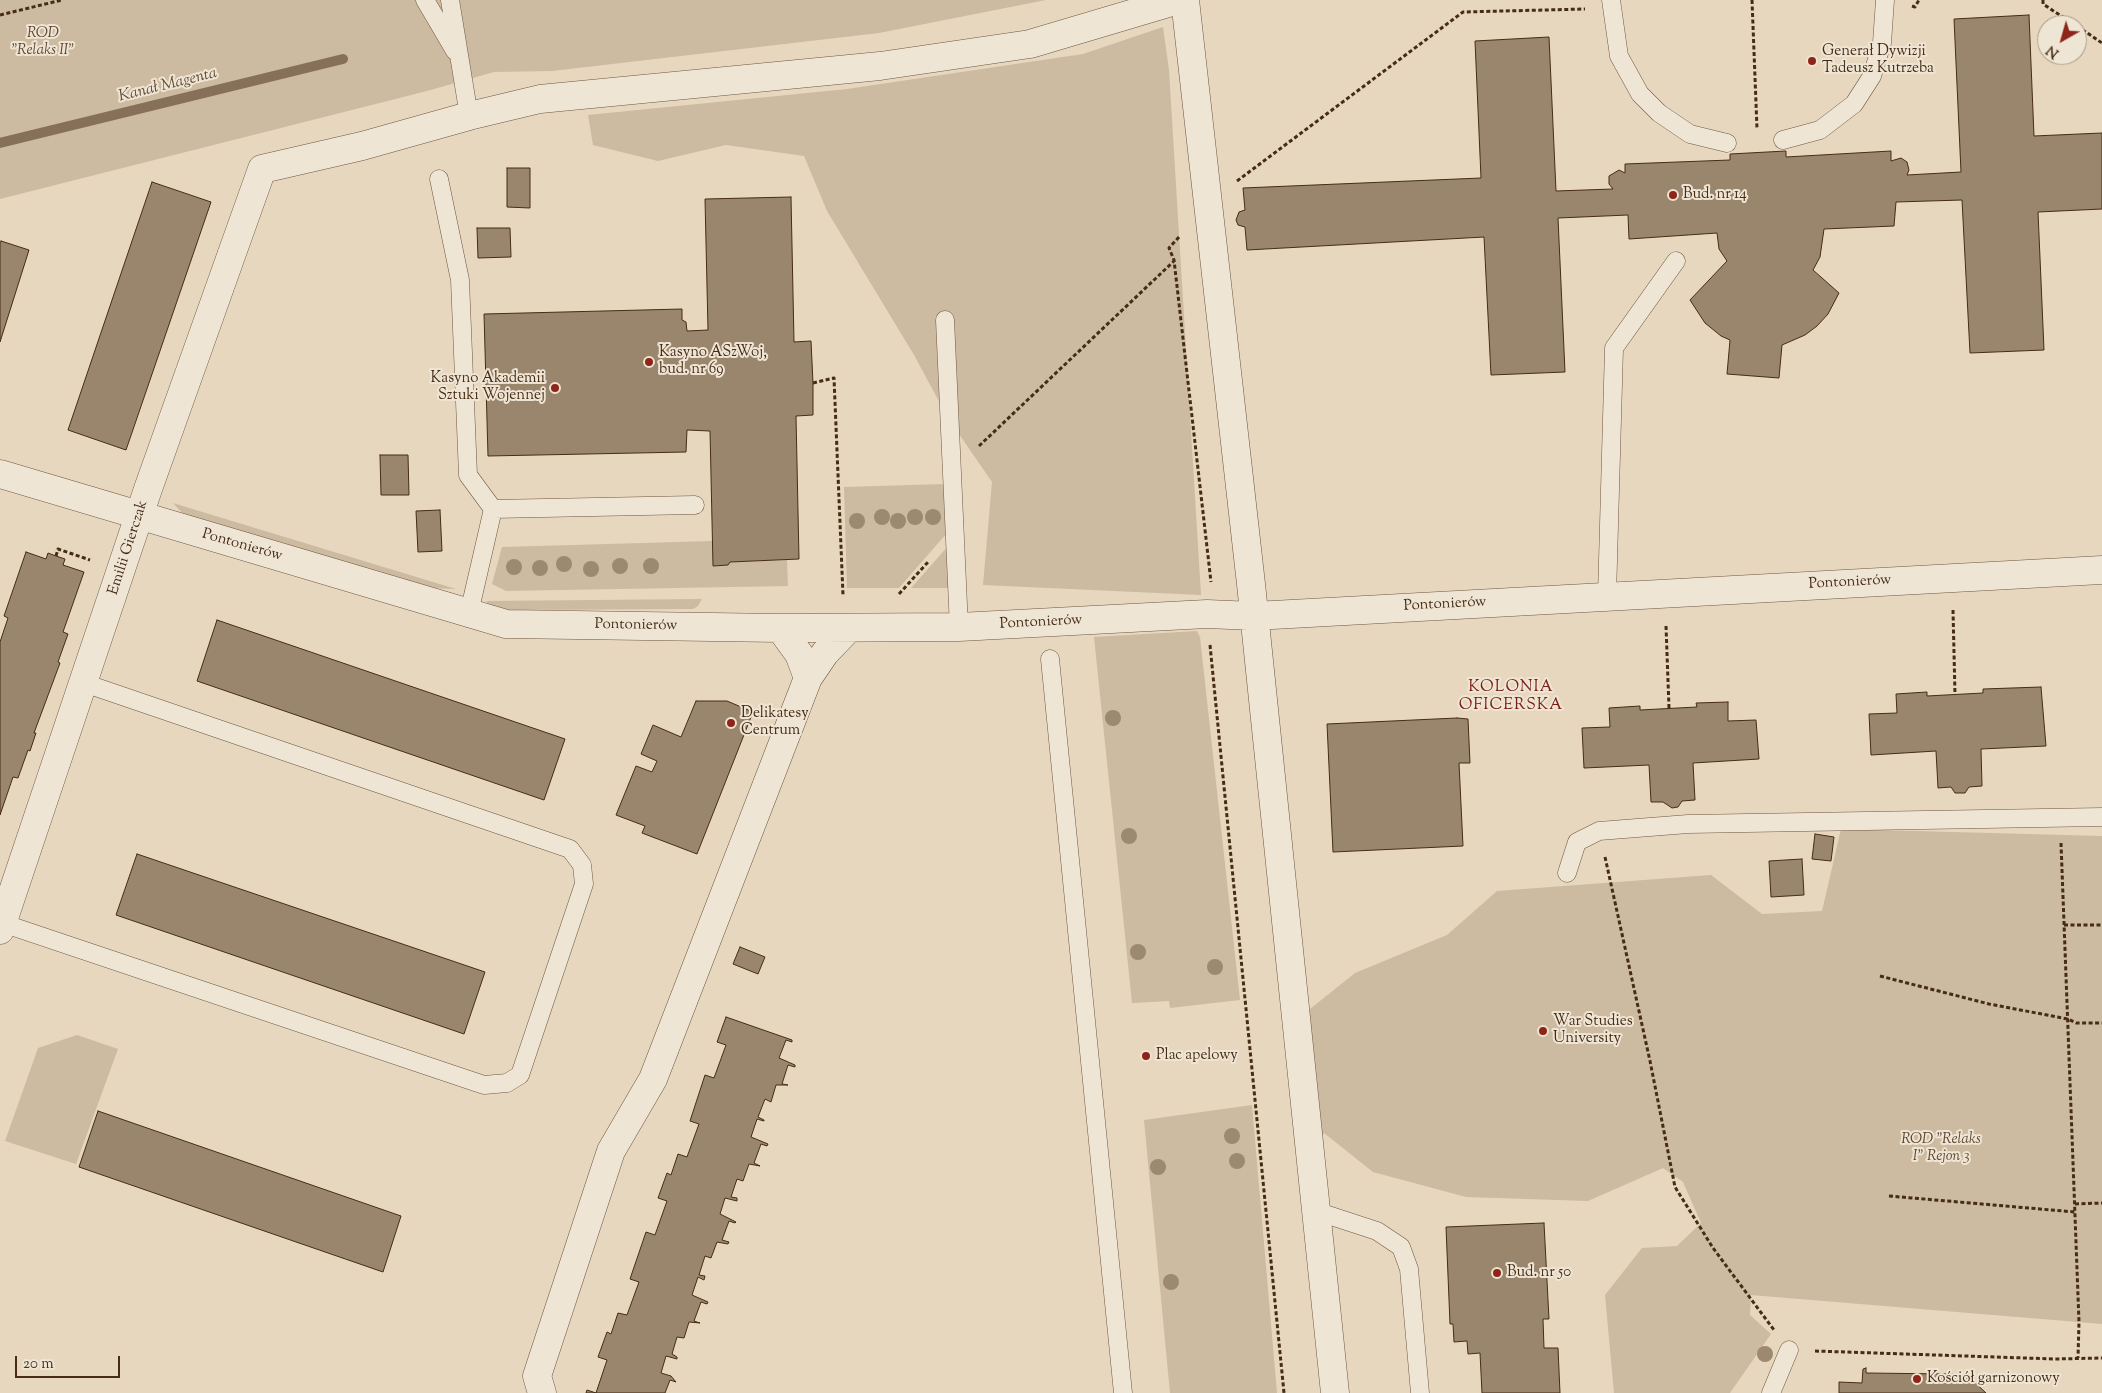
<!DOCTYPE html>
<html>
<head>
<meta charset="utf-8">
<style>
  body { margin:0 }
  #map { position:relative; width:2102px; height:1393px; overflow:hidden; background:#e7d7be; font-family:"Sorts Mill Goudy",serif }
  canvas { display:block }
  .north { position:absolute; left:2037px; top:15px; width:50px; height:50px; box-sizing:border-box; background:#efe5d5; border:1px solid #ab9b88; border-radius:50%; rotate:218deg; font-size:14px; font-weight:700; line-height:20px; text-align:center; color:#462c15 }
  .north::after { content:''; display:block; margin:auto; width:18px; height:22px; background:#8f2418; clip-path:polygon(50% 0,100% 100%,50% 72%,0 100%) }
  .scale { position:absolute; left:15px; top:1356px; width:105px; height:22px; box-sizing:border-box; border:2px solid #462c15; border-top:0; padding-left:6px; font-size:15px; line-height:18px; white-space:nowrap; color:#462c15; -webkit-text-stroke:4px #efe5d5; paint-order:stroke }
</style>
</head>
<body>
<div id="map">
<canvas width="2102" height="1393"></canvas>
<div class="north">N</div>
<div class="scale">20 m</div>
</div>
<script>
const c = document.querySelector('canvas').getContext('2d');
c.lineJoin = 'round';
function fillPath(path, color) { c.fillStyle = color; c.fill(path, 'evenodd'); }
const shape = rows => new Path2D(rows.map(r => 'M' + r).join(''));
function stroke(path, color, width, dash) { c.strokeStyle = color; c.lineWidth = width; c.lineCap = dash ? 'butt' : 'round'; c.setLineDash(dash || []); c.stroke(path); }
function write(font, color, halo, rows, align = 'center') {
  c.font = font + ' "Sorts Mill Goudy",serif'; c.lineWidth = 4; c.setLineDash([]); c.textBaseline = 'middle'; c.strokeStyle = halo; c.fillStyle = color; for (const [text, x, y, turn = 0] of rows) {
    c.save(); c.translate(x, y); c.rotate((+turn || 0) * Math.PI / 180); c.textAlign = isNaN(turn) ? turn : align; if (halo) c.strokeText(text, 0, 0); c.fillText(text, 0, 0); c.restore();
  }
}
fillPath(shape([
  [0,0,1046,0,879,33,552,71,494,72,427,91,0,199],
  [1163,27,1169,70,1201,595,983,585,992,482,948,418,914,355,827,211,804,156,726,145,658,161,593,145,588,115,847,89,1083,54],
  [946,484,947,533,899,588,847,588,844,487],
  [173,503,242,524,456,589,428,588,183,514],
  [713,541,713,566,728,565,730,562,787,560,788,586,506,591,492,584,502,547],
  [949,545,949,588,911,588],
  [702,599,698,606,693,609,506,610,490,606,486,601],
  [1197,631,1200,637,1240,1000,1170,1008,1169,1001,1132,1003,1094,637],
  [1841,829,2102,836,2102,1324,1751,1295,1750,1315,1771,1334,1730,1393,1614,1393,1605,1295,1642,1248,1677,1246,1701,1223,1683,1182,1663,1168,1588,1201,1466,1197,1373,1172,1324,1133,1303,1173,1305,1013,1355,973,1447,935,1497,891,1711,875,1762,914,1822,911],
  [77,1035,118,1049,76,1164,5,1141,38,1048],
  [1252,1105,1277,1393,1170,1393,1144,1120]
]), '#ccbaa1');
stroke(shape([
  [0,143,343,59]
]), '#867058', 10);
const building = shape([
  [2029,15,2034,136,2102,133,2102,209,2038,212,2044,350,1970,353,1962,200,1896,202,1894,226,1824,229,1820,257,1813,270,1839,293,1828,314,1817,326,1805,335,1782,345,1779,378,1727,374,1730,340,1721,336,1705,323,1690,300,1727,261,1719,249,1717,233,1629,239,1628,215,1558,218,1565,372,1491,375,1484,237,1247,250,1245,227,1238,225,1236,220,1239,212,1245,210,1243,188,1481,178,1475,41,1549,37,1556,191,1613,189,1609,184,1609,176,1619,170,1625,173,1625,164,1730,160,1730,154,1786,151,1786,157,1891,151,1891,161,1901,158,1907,162,1909,170,1907,175,1961,172,1954,19,2029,15],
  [507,168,530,168,530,208,507,207,507,168],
  [152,182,211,202,126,450,68,430,152,182],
  [791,197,794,342,811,341,813,383,813,415,796,416,799,559,730,562,728,565,713,566,710,431,687,430,686,452,488,456,484,314,682,309,682,320,686,322,687,331,708,330,705,199,791,197],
  [477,228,510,228,511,257,478,258,477,228],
  [1,241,29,250,0,342,0,243,1,241],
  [380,455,408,455,409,495,381,495,380,455],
  [440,510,442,551,418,552,416,511,440,510],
  [26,552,46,559,48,553,56,556,65,559,63,565,84,572,63,632,68,634,58,662,60,663,34,733,36,733,30,751,28,750,18,778,13,777,0,815,0,642,8,618,4,616,26,552],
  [217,620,565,739,544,800,197,681,217,620],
  [2041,687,2046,746,1981,749,1982,786,1969,787,1965,793,1955,793,1951,787,1938,788,1936,751,1871,755,1869,714,1897,713,1896,694,1927,692,1927,696,1983,693,1983,689,2041,687],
  [696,701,727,701,753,712,697,854,642,833,645,826,616,815,636,766,652,772,657,761,641,754,653,725,681,737,696,701],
  [1728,702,1728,721,1756,720,1759,759,1693,763,1695,800,1682,801,1678,807,1672,808,1663,802,1651,802,1649,765,1584,768,1582,728,1610,727,1609,708,1640,706,1640,710,1697,707,1696,703,1728,702],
  [1457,718,1468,719,1470,763,1459,763,1463,846,1333,852,1327,724,1457,718],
  [1815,834,1834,837,1831,861,1812,859,1815,834],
  [137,854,485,972,464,1034,116,915,137,854],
  [1802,859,1804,895,1771,897,1769,861,1802,859],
  [740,947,765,957,758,974,733,964,740,947],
  [726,1017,792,1040,792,1042,786,1040,779,1058,795,1065,795,1067,788,1065,782,1084,788,1085,776,1085,771,1102,765,1099,758,1117,764,1120,764,1121,757,1119,751,1137,768,1144,767,1146,761,1144,754,1163,760,1166,749,1164,743,1181,737,1179,731,1197,737,1198,737,1201,725,1198,720,1214,736,1222,735,1223,729,1221,722,1240,729,1242,728,1244,717,1242,711,1258,705,1256,699,1275,705,1276,704,1280,698,1277,692,1295,708,1302,707,1304,701,1302,694,1321,700,1323,689,1322,684,1338,677,1337,672,1354,677,1357,677,1359,666,1356,661,1373,671,1376,676,1382,670,1380,665,1393,586,1393,587,1390,596,1393,607,1360,598,1357,607,1332,611,1334,618,1313,627,1315,639,1282,630,1279,646,1232,655,1235,667,1201,658,1198,667,1173,671,1175,678,1154,687,1157,699,1124,690,1121,705,1075,714,1078,726,1045,717,1042,726,1017],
  [98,1111,401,1216,383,1272,79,1167,98,1111],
  [1544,1223,1549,1319,1543,1319,1544,1348,1558,1348,1560,1393,1482,1393,1480,1353,1468,1354,1467,1341,1454,1342,1453,1324,1450,1324,1446,1227,1544,1223],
  [1866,1368,1866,1373,1949,1374,1968,1376,1986,1393,1839,1393,1839,1382,1862,1383,1863,1369,1866,1368]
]);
fillPath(building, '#9a856d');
stroke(building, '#462c15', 1);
const service = shape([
  [425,0,455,51],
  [450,0,469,116],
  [1611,0,1619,56,1640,94,1659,113,1690,134,1727,143],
  [1783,140,1820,130,1854,104,1872,76,1882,43,1885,0],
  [439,179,460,280,468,475,493,509],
  [945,320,959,627],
  [1607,596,1614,348,1676,261],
  [469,613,493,509,695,505],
  [1050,659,1123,1393],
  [1567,873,1577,842,1599,831,1688,824,2102,817],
  [2,923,484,1085,507,1083,520,1075,584,884,582,865,570,849,84,683],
  [1317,1218,1328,1215,1377,1231,1401,1247,1409,1269,1420,1393],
  [1771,1393,1789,1350]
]);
const minor = shape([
  [1185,0,1251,584,1335,1393],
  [0,474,506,624,780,628,959,627,1207,614,1254,616,2102,570],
  [780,628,799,654,808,678],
  [0,930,148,489,262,169,362,146,469,116,540,99,880,66,1030,44,1178,0],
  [542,1393,537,1376,611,1151,653,1079,808,678,825,653,849,628]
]);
stroke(service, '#6e573f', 19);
stroke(minor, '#6e573f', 29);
stroke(shape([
  [1752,0,1757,129],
  [2043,0,2043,4,2075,25],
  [1912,6,1915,7,1919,0],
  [0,15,62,0],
  [2077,26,2102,43],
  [1237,181,1463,12,1585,9],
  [1179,237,1169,248,1174,260,1211,582],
  [813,383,834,378,843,595],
  [979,446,1174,261],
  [56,556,58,549,90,560],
  [899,594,928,562],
  [1953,610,1955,695],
  [1666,626,1669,708],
  [1210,645,1284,1393],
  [2061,843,2079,1322,2078,1358],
  [1605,857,1650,1061,1675,1187,1713,1248,1774,1330],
  [2064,925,2102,925],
  [1880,976,1989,1004,2068,1019,2076,1023,2102,1023],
  [1889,1196,2075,1212],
  [2075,1204,2102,1203],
  [1815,1351,2055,1359,2102,1358]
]), '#462c15', 3, [4, 2.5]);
stroke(service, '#efe5d5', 18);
stroke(minor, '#efe5d5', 28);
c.fillStyle = '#9d8870';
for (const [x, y] of [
  [882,517],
  [915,517],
  [933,517],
  [857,521],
  [898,521],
  [564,564],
  [620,566],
  [651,566],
  [514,567],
  [540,568],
  [591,569],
  [1113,718],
  [1129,836],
  [1138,952],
  [1215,967],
  [1232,1136],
  [1237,1161],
  [1158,1167],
  [1171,1282],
  [1765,1354]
]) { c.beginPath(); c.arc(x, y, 8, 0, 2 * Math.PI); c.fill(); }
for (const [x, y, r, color] of [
  [1812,61,5,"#8f2418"],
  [1673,195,5,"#8f2418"],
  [649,362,5,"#8f2418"],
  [555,388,5,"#8f2418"],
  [731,723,5,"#8f2418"],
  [1543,1031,5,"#8f2418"],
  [1146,1056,5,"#8f2418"],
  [1497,1273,5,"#8f2418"],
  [1917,1379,5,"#8f2418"]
]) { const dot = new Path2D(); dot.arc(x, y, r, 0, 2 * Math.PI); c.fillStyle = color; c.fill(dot); stroke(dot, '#efe5d5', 2); }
write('italic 15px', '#614831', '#efe5d5', [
  ["ROD",43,34],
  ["\"Relaks II\"",43,51],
  ["ROD \"Relaks",1941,1140],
  ["I\" Rejon 3",1941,1157]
]);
write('15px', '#462c15', '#efe5d5', [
  ["Generał Dywizji",1822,52],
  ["Tadeusz Kutrzeba",1822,69],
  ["Bud. nr 14",1683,195],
  ["Kasyno ASzWoj,",659,353],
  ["bud. nr 69",659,370],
  ["Kasyno Akademii",545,379,"right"],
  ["Sztuki Wojennej",545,396,"right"],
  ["Delikatesy",741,714],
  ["Centrum",741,731],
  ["War Studies",1553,1022],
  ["University",1553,1039],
  ["Plac apelowy",1156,1056],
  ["Bud. nr 50",1507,1273],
  ["Kościół garnizonowy",1927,1379]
], 'left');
write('15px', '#462c15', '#efe5d5', [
  ["Pontonierów",242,546,16],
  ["Emilii Gierczak",129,548,-72],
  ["Pontonierów",1850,583,-3],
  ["Pontonierów",1445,605,-3],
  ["Pontonierów",1041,623,-3],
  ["Pontonierów",636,626,1]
]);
write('italic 16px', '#604831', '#efe5d5', [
  ["Kanał Magenta",168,86,-14]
]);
c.letterSpacing = '1px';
write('16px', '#7a1f14', '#efe5d5', [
  ["KOLONIA",1511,688],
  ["OFICERSKA",1511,706]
]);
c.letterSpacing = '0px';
</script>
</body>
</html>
